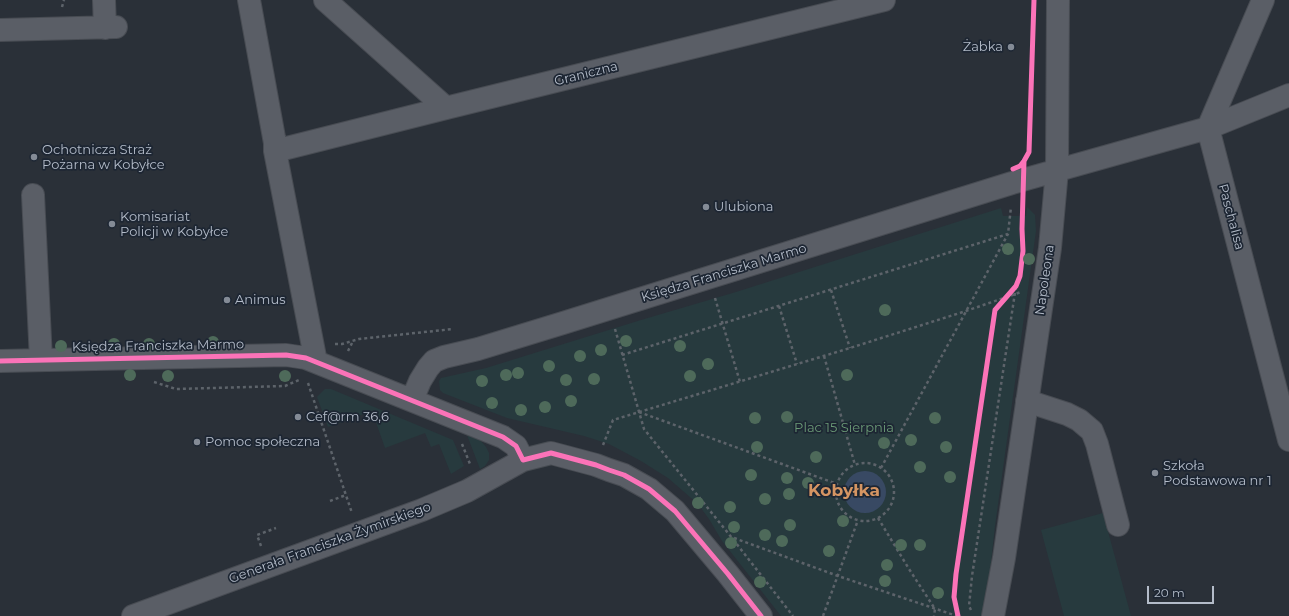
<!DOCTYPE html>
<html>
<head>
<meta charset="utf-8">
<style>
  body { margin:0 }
  #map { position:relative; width:1289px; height:616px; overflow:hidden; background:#2a3038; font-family:Montserrat,sans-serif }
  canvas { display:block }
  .scale { position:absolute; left:1147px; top:586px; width:67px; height:18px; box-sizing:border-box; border:2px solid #b4bcc9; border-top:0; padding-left:5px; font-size:12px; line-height:14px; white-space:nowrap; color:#b4bcc9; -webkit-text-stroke:3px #1d2633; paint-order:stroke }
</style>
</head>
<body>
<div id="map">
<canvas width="1289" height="616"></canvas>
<div class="scale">20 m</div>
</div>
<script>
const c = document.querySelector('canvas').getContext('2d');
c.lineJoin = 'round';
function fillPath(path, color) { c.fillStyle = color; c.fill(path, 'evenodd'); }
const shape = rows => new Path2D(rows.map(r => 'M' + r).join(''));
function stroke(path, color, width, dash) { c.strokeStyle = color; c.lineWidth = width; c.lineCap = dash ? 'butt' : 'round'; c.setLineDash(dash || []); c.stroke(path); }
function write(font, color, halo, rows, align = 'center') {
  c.font = font + ' Montserrat,sans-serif'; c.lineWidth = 3.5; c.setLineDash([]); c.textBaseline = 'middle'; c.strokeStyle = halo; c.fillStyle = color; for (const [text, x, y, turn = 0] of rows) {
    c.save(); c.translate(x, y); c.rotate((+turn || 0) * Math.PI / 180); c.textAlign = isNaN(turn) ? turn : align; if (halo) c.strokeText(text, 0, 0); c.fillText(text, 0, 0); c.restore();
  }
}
fillPath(shape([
  [1027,207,1035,215,1036,231,995,526,985,616,781,616,722,541,709,519,698,504,668,478,641,461,609,444,584,436,507,418,443,393,440,390,439,381,441,378,486,368,641,320,736,292,1001,208,1003,216,1026,216],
  [325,389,331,389,453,440,464,466,451,474,439,444,431,447,425,433,385,448,372,411,328,427,317,397],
  [467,435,481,441,486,447,489,453,489,460,485,466,480,469],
  [1103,513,1131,616,1064,616,1041,530]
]), '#273a3e');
fillPath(shape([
  '844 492a21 21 0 1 1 42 0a21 21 0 1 1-42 0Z'
]), '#384963');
const minor = shape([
  [104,0,105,28],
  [249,0,275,143,275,151,316,362],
  [325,0,446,108,884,0],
  [1263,0,1208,128,1289,440],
  [0,30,116,27],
  [275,151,446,108],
  [33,195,41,360],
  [0,361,286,355,306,358,503,437,516,446,523,460],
  [412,400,420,381,428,368,434,361,444,357,478,349,563,323,1012,183,1208,128,1289,95],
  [1027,401,1067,414,1079,420,1092,431,1097,444,1118,525],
  [133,616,422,510,467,491,523,460,551,453,596,465,609,470,624,475,649,489,675,511,728,574,761,616],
  [993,616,1004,558,1050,248,1057,170,1058,0]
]);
stroke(minor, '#484c53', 24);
stroke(shape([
  [62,7,64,0],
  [831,290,850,348],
  [715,298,740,382],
  [779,306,797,364],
  [615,329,644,429,732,538,793,616],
  [335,344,342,344,359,339,453,329],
  [348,351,353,341],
  [622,355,1008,234,1011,207],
  [824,356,855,465],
  [154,382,176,389,285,386,299,380],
  [308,383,352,513],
  [639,412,837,484],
  [462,444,470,464],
  [603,445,613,420,850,348,966,311,1021,292],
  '836 492a29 29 0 1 1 58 0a29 29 0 1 1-58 0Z',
  [881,468,1008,234],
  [330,501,346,495],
  [878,518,909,569,935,609,934,616],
  [734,538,838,576,957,616],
  [261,546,257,535,276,528],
  [971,610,969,606,972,576,1016,286],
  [823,616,858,520]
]), '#5d636a', 2.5, [3, 3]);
stroke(minor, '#5a5e66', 22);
stroke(shape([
  [1013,169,1020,166,1024,161,1029,152,1034,0],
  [0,361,286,355,306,358,503,437,516,446,523,460,551,453,596,465,609,470,624,475,649,489,675,511,728,574,761,616],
  [958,616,954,597,956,574,995,310,1016,286,1020,276,1023,251,1022,229,1024,161]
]), '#fb73b8', 5);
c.fillStyle = '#4e6a5a';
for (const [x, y] of [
  [1008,249],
  [1029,259],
  [885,310],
  [626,341],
  [213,342],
  [114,344],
  [149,344],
  [61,346],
  [680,346],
  [601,350],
  [580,356],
  [708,364],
  [549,366],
  [518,373],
  [130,375],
  [506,375],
  [847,375],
  [168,376],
  [285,376],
  [690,376],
  [594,379],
  [566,380],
  [482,381],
  [571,401],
  [492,403],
  [545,407],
  [521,410],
  [787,417],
  [755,418],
  [935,418],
  [911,440],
  [884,443],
  [757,447],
  [946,447],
  [816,457],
  [920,467],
  [751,475],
  [950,477],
  [787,478],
  [808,483],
  [789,494],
  [765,499],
  [698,503],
  [730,507],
  [843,521],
  [790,525],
  [734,527],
  [765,535],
  [782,541],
  [731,543],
  [901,545],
  [920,545],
  [829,551],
  [887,565],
  [885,581],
  [760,582],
  [938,593]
]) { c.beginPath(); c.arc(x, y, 6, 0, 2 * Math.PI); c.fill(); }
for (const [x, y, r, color] of [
  [1011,47,4,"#848b96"],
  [34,157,4,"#848b96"],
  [706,207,4,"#848b96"],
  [112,224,4,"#848b96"],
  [227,300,4,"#848b96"],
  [298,417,4,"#848b96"],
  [197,442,4,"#848b96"],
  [1155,473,4,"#848b96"]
]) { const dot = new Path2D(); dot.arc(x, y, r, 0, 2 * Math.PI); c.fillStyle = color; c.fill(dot); stroke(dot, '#1d2633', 1.5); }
write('13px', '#b4bcc9', '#1d2633', [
  ["Żabka",1003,47,"right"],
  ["Ochotnicza Straż",42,150],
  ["Pożarna w Kobyłce",42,165],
  ["Ulubiona",714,207],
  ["Komisariat",120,217],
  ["Policji w Kobyłce",120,232],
  ["Animus",235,300],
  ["Cef@rm 36,6",306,417],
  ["Pomoc społeczna",205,442],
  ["Szkoła",1163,466],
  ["Podstawowa nr 1",1163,481]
], 'left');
write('13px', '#b4bcc9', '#1d2633', [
  ["Graniczna",586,74,-14],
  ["Paschalisa",1231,217,75],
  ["Księdza Franciszka Marmo",724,273,-17],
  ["Napoleona",1045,280,-82],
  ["Księdza Franciszka Marmo",158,346,-1],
  ["Generała Franciszka Żymirskiego",330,543,-20]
]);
write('13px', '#6b9a76', '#1d2633', [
  ["Plac 15 Sierpnia",844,428]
]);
write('bold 17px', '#d59563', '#1d2633', [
  ["Kobyłka",844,491]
]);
</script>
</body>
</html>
